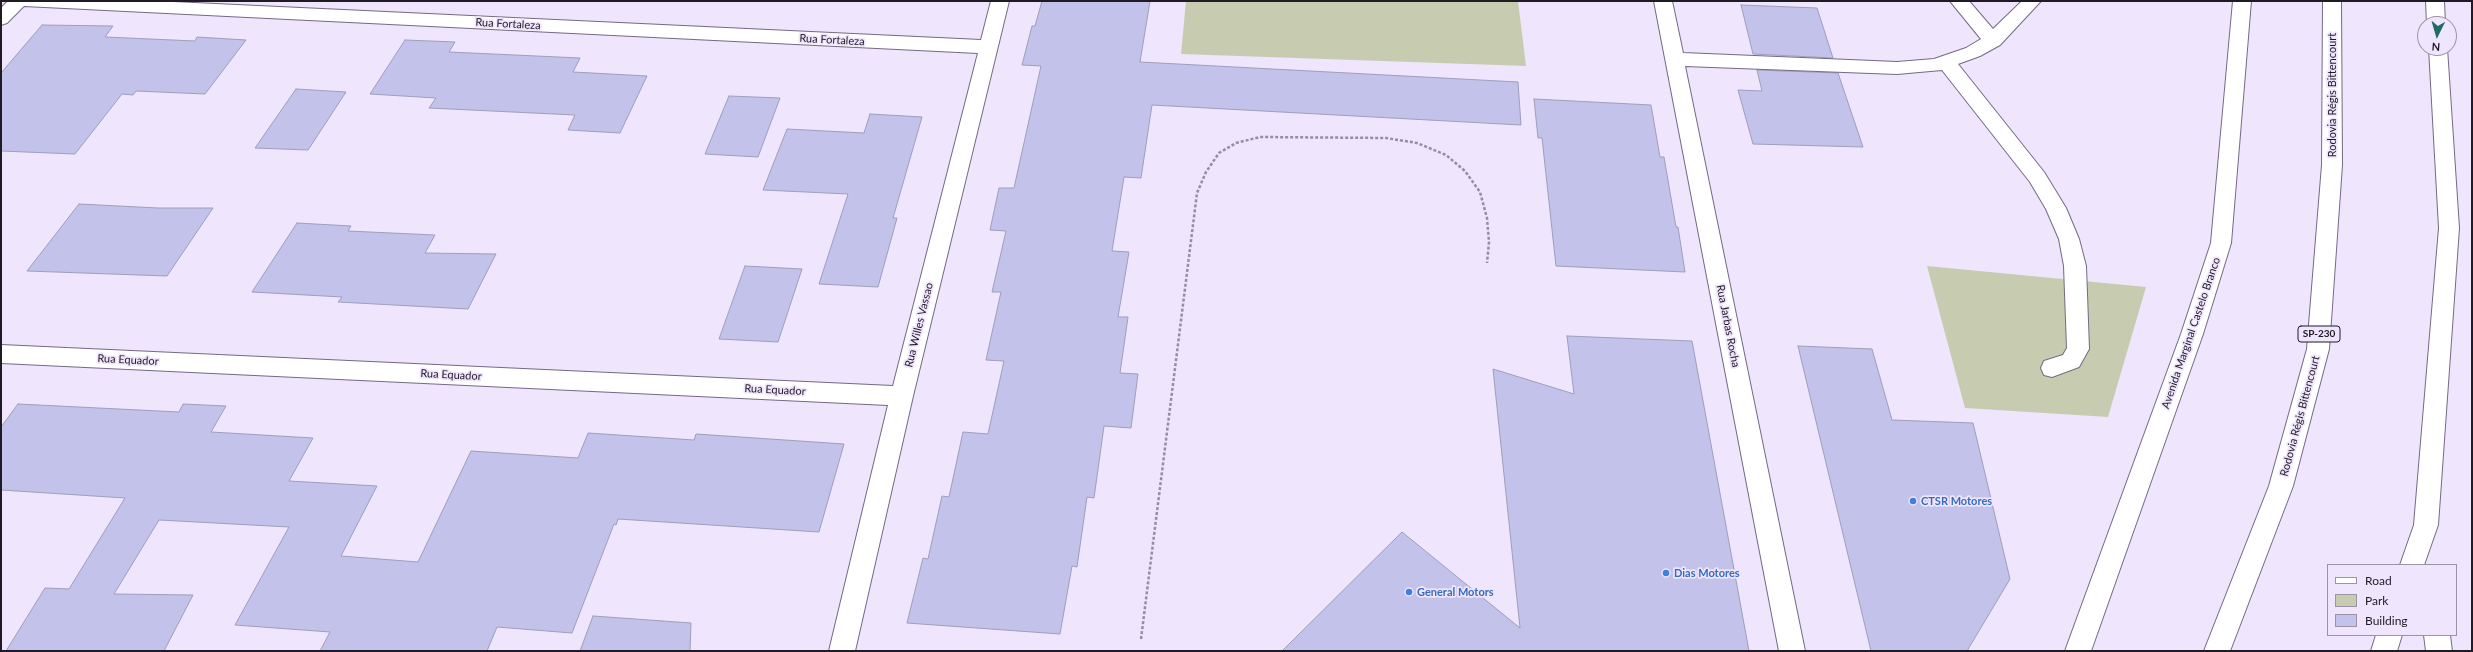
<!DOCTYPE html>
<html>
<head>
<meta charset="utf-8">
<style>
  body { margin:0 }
  #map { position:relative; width:2473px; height:652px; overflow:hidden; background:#efe5fd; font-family:Lato,sans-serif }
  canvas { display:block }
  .frame { position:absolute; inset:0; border:2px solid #1f1a24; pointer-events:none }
  .legend { position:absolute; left:2327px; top:564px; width:130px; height:72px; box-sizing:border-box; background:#efe5fd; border:1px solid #9c94a6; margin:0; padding:5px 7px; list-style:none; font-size:12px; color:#1f1a24 }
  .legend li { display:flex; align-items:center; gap:8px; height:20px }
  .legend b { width:20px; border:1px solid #9c94a6 }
  .north { position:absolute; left:2417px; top:16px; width:40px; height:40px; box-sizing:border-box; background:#efe5fd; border:1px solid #9c94a6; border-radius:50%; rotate:185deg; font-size:11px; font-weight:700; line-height:16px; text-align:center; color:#1f1a24 }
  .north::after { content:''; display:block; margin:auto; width:14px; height:18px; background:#206b66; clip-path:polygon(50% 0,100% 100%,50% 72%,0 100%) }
</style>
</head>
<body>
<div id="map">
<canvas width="2473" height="652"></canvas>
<div class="frame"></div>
<ul class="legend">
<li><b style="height:5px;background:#fff"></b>Road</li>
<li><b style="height:11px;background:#c7ccb1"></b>Park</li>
<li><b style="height:11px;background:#c3c2ea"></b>Building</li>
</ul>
<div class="north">N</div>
</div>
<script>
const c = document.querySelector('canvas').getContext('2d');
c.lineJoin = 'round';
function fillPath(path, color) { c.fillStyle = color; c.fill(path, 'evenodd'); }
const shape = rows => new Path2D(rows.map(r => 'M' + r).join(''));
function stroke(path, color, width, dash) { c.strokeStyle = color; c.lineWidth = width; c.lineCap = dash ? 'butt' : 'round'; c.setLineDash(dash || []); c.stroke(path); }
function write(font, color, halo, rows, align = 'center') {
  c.font = font + ' Lato,sans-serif'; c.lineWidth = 3.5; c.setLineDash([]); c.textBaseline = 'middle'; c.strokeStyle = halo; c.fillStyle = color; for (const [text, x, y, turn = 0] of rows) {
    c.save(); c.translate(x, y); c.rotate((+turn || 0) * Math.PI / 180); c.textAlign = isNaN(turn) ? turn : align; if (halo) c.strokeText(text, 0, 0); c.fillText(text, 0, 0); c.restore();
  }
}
fillPath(shape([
  [1186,1,1518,1,1526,66,1181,54],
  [1927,266,2146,287,2108,417,1965,408]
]), '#c7ccb1');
const building = shape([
  [1042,1,1150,1,1140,62,1518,82,1521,125,1152,105,1141,178,1124,177,1112,251,1129,252,1118,317,1128,317,1120,373,1138,374,1131,428,1104,426,1094,498,1087,497,1077,567,1072,566,1060,634,907,623,923,558,928,559,942,496,949,497,963,432,988,434,1004,361,986,360,1001,292,992,292,1006,231,990,230,999,188,1014,188,1041,66,1022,65,1032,26,1035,26,1042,1],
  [1741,5,1817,8,1833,58,1753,54,1741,5],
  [42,25,113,26,105,37,195,41,197,37,246,40,205,94,136,91,133,95,122,94,75,154,1,151,1,73,42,25],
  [405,40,455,42,449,52,580,58,573,72,647,76,620,133,568,130,575,115,429,108,436,98,370,94,405,40],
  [1757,70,1838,73,1863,147,1753,144,1738,90,1762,91,1757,70],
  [296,89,346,92,308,150,255,148,296,89],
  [729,96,780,98,758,157,705,154,729,96],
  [1534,99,1651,105,1660,157,1664,157,1676,227,1678,227,1685,272,1556,266,1542,138,1538,138,1534,99],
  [870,114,922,117,893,218,897,218,878,287,819,284,848,194,763,190,787,129,864,133,870,114],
  [79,204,158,208,213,208,167,276,27,271,79,204],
  [297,223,351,226,348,231,435,235,425,253,496,254,468,309,338,302,342,297,252,292,297,223],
  [745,266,802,269,778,342,719,339,745,266],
  [1567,336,1692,341,1749,651,1282,651,1402,532,1520,628,1493,369,1574,394,1567,336],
  [1798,346,1872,349,1892,420,1973,423,2010,579,1967,651,1871,651,1798,346],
  [18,404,179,412,183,404,226,406,211,432,313,438,289,481,377,486,341,556,418,562,471,451,578,458,588,433,694,440,696,434,844,444,819,532,618,519,616,525,614,524,572,633,497,627,487,651,320,651,330,632,235,625,289,527,159,520,114,594,193,595,164,651,6,651,45,588,69,589,125,498,1,490,1,427,18,404],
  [593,616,691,623,690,651,580,651,593,616]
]);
fillPath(building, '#c3c2ea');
stroke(building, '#9e9dbb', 1);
const minor = shape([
  [8,1,152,1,981,40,991,1,1009,1,913,396,855,651,829,651,888,405,1,363,1,345,893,386,978,53,24,6,7,23,1,25,1,8,8,1],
  [1654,1,1672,1,1683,53,1897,62,1934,59,1966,48,1981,39,1950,1,1969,1,1993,29,2022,1,2041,1,2000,45,1980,56,1958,64,2044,172,2066,208,2079,239,2086,266,2089,349,2079,367,2052,377,2044,375,2041,368,2044,361,2063,355,2067,348,2064,266,2059,239,2046,209,2030,182,1942,70,1897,74,1685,66,1805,651,1779,651,1654,1]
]);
const major = shape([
  [2233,1,2251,1,2231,243,2203,334,2091,651,2065,651,2181,334,2211,243,2233,1]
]);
const highway = shape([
  [2323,1,2341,1,2342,165,2329,349,2293,486,2230,651,2204,651,2269,486,2307,349,2322,165,2323,1],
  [2426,1,2444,1,2445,24,2427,24,2426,1],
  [2429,48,2447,48,2459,228,2438,525,2424,565,2400,565,2414,525,2439,228,2429,48],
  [2376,635,2402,635,2397,651,2371,651,2376,635],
  [2424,635,2450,635,2452,651,2426,651,2424,635]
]);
stroke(minor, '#756984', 2);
stroke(major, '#756984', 2);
stroke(highway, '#756984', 2);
stroke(shape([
  [1141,639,1197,193,1206,172,1219,153,1236,143,1260,137,1386,138,1417,143,1446,155,1465,171,1480,192,1487,218,1489,242,1487,263]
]), '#958ea0', 2.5, [3, 2]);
fillPath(minor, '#fff');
fillPath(major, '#fff');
fillPath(highway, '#fff');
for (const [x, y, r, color] of [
  [1913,501,4,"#3f7fe0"],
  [1666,573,4,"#3f7fe0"],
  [1409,592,4,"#3f7fe0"]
]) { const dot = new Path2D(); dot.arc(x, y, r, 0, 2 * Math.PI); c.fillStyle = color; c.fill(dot); stroke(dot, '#efe5fd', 1.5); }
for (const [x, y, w] of [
  [2319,334,42]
]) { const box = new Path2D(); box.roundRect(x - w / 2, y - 8, w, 16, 3); c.fillStyle = '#efe5fd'; c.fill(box); stroke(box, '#1f1a24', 1); }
write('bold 10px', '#1f1a24', null, [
  ["SP-230",2319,334]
]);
write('11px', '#1f1a24', '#efe5fd', [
  ["Rua Fortaleza",508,24,3],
  ["Rua Fortaleza",832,40,3],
  ["Rodovia Régis Bittencourt",2332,95,-90],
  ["Rua Willes Vassao",919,325,-76],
  ["Rua Jarbas Rocha",1728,326,79],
  ["Avenida Marginal Castelo Branco",2191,333,-71],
  ["Rua Equador",128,360,3],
  ["Rua Equador",451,375,3],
  ["Rua Equador",775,390,3],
  ["Rodovia Régis Bittencourt",2300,416,-75]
]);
write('bold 11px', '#366cbe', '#efe5fd', [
  ["CTSR Motores",1921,501],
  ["Dias Motores",1674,573],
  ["General Motors",1417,592]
], 'left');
</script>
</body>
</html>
